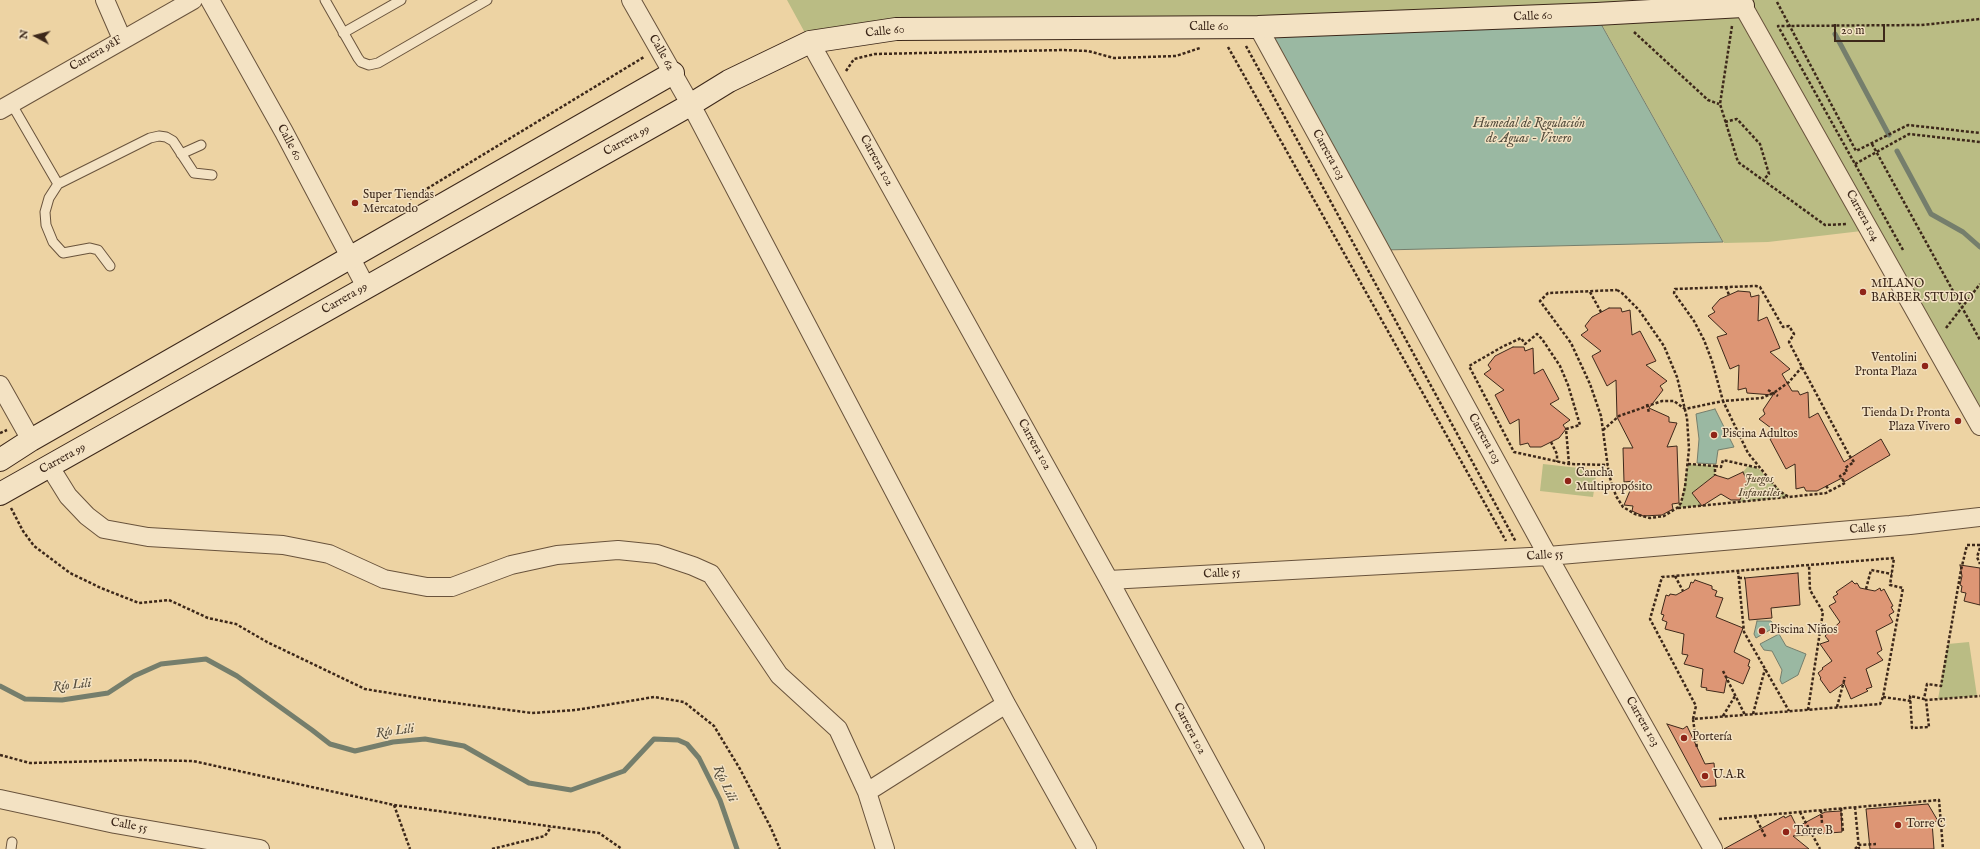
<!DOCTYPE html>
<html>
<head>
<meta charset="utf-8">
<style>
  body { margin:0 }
  #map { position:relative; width:1980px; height:849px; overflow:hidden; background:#edd3a3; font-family:"IM FELL English",serif }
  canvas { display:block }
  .north { position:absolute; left:16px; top:16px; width:40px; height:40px; -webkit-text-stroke:3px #f3e2c3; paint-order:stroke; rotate:277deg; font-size:11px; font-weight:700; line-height:16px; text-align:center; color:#3d281a }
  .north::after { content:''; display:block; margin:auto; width:14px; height:18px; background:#3d281a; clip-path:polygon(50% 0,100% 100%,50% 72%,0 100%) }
  .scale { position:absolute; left:1834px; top:24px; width:51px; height:18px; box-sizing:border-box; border:2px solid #3d281a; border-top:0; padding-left:5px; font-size:12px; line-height:14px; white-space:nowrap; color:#3d281a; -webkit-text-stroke:3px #f3e2c3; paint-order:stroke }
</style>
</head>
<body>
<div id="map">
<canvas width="1980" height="849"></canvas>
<div class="north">N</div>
<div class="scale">20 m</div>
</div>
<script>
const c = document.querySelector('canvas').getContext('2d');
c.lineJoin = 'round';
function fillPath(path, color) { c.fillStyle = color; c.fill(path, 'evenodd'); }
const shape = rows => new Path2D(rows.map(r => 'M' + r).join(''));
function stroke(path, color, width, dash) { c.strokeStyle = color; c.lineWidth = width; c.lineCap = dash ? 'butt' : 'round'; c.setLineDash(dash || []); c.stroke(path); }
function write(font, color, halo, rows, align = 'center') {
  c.font = font + ' "IM FELL English",serif'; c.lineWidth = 3; c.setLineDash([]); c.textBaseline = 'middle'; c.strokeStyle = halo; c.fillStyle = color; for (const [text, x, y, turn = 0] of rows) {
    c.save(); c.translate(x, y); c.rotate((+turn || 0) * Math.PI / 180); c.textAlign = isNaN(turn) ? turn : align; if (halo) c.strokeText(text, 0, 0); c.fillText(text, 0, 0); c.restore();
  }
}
fillPath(shape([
  [787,0,1980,0,1980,426,1870,230,1768,242,1724,243,1596,14,810,42],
  [1543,464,1597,470,1593,497,1540,491],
  [1688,464,1715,466,1715,475,1692,493,1702,506,1677,508,1681,503],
  [1748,466,1759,469,1771,482,1789,497,1740,502,1747,481,1743,472],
  [1969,642,1977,696,1938,699,1948,644]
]), '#babc84');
const water = shape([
  [1596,15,1723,242,1383,250,1258,27,1596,15],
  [1715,409,1734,447,1718,450,1716,464,1697,463,1699,439,1696,414,1715,409],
  [1757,621,1771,621,1775,627,1756,638,1754,634,1757,621],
  [1779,634,1786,646,1806,654,1798,675,1782,684,1780,680,1782,670,1772,651,1764,650,1760,644,1779,634]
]);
fillPath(water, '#9ab8a2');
stroke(water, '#757e6c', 1);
stroke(shape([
  [1835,34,1889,135],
  [1897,151,1931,214,1963,232,1980,247],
  [0,686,25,699,62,700,108,693,134,676,161,664,206,659,237,676,312,730,330,744,355,751,393,742,425,739,464,746,529,783,571,790,624,771,654,739,678,740,687,744,699,758,720,800,737,849]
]), '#757e6c', 5);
const building = shape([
  [1738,291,1750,292,1751,297,1759,295,1758,321,1767,317,1780,348,1770,352,1790,369,1782,374,1792,391,1798,391,1800,395,1808,392,1809,418,1818,413,1844,462,1881,439,1890,455,1844,482,1842,478,1817,491,1806,491,1804,487,1796,489,1795,464,1786,469,1770,439,1779,434,1759,419,1765,414,1763,410,1773,395,1747,393,1746,388,1738,390,1739,365,1730,369,1717,337,1727,334,1708,316,1715,312,1712,308,1720,299,1738,291],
  [1609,308,1621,308,1622,312,1630,310,1632,335,1640,331,1656,361,1646,365,1667,381,1660,386,1663,390,1649,408,1669,417,1669,422,1677,423,1667,447,1677,446,1679,503,1672,504,1673,509,1662,515,1643,516,1632,511,1633,506,1624,505,1634,481,1624,482,1623,448,1633,448,1617,417,1616,380,1607,386,1592,356,1601,351,1581,335,1588,330,1585,326,1592,317,1609,308],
  [1513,347,1524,347,1525,351,1533,348,1534,374,1543,369,1559,399,1550,404,1570,420,1563,425,1566,429,1559,438,1541,447,1530,447,1528,443,1520,445,1519,419,1510,424,1495,395,1504,390,1484,374,1491,369,1488,365,1495,356,1513,347],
  [1743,472,1747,481,1740,500,1731,500,1721,494,1702,506,1692,493,1715,475,1728,479,1743,472],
  [1960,565,1980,568,1980,605,1964,601,1966,593,1961,592,1962,586,1960,585,1962,576,1960,565],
  [1798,573,1800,605,1771,608,1772,618,1749,620,1745,578,1798,573],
  [1695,580,1712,586,1712,589,1717,591,1715,596,1723,598,1716,617,1743,628,1734,652,1750,660,1748,666,1750,667,1743,684,1727,677,1724,693,1706,690,1707,688,1701,687,1703,669,1684,664,1688,655,1682,654,1684,634,1665,629,1667,622,1662,620,1664,615,1661,614,1666,595,1669,596,1670,594,1676,595,1689,588,1691,582,1693,583,1695,580],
  [1852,581,1855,584,1857,583,1860,588,1875,591,1880,588,1881,591,1884,589,1893,606,1891,607,1894,612,1889,615,1893,622,1876,631,1882,650,1877,653,1883,660,1866,669,1872,687,1866,689,1868,691,1851,699,1844,683,1830,693,1820,679,1821,678,1818,673,1823,669,1822,668,1832,661,1820,644,1829,641,1825,636,1840,622,1829,606,1836,602,1833,597,1838,594,1836,592,1852,581],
  [1667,724,1683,729,1687,726,1705,764,1714,763,1716,786,1701,787,1667,724],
  [1928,804,1938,821,1932,822,1934,849,1870,849,1866,809,1928,804],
  [1841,811,1842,832,1793,836,1809,849,1724,849,1784,816,1785,818,1791,815,1797,827,1825,812,1841,811]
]);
fillPath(building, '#dd9675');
stroke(building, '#3d281a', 1);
const lane = shape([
  [325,0,358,58,361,62,369,65,378,63,487,0],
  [343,33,401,0],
  [11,103,58,184],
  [181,154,201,145],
  [110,266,98,250,90,248,63,253,53,242,46,225,45,212,49,198,58,184,150,138,159,136,166,137,173,141,194,173,212,175],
  [11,849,12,842]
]);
const street = shape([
  [105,0,122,39],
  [210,0,284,132,366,287],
  [631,0,697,116,1006,704,1087,849],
  [1743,6,1980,426],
  [1258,27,1548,556,1713,849],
  [810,42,1109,580,1255,849],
  [0,110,193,0],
  [0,385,31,440],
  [50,467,68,496,87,516,104,529,148,537,283,545,329,554,384,579,427,587,452,587,511,565,557,555,618,550,657,554,693,566,711,574,779,675,838,729,867,792],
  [1109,580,1548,556,1910,525,1980,517],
  [0,799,115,824,260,849],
  [885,849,867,792,1006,704]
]);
const secondary = shape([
  [0,460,31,440,673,73],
  [0,494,690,105,729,81,810,42,896,29,1258,27,1596,14,1743,6]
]);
stroke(lane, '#69533c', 11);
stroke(street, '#69533c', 20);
stroke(secondary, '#3d281a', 24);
stroke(shape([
  [1777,2,1856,151,1908,125,1980,133],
  [1732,26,1720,104,1738,162,1825,225,1847,224],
  [1634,32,1708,100,1719,104],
  [1246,46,1516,542],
  [1228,47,1506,541],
  [846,71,854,59,875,54,1063,50,1088,51,1114,58,1176,56,1200,48],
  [1725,122,1737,119,1760,144,1769,174,1763,180],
  [1872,144,1980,340],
  [1855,164,1909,134,1980,142],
  [410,199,644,57],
  [1903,250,1778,26,1921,25,1980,19],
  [1726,287,1729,295],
  [1617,290,1622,293,1639,310,1664,346,1677,377,1687,418,1689,449,1685,487,1681,503,1677,508,1664,516,1650,518,1635,514,1623,507,1616,496,1609,475,1601,416,1590,384,1571,343,1540,301,1548,293,1617,290],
  [1590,292,1601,312],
  [1946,328,1980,284],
  [1768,390,1778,396],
  [1647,404,1649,413],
  [1603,430,1619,416,1662,401,1674,401,1685,409,1723,401,1712,361,1704,340,1694,321,1674,293,1675,289,1756,286,1760,287,1783,327,1789,326,1794,334,1789,342,1802,367,1849,455,1854,462,1845,468,1847,472,1840,476,1845,483,1826,493,1789,497,1779,491,1748,453,1723,401,1762,398,1775,392,1789,382,1802,367],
  [0,433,7,430],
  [1551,442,1557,454,1557,462],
  [1569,464,1566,429,1580,425,1568,385,1560,366,1542,339,1537,334,1525,344,1521,338,1502,347,1469,366,1514,452,1569,464,1608,465],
  [1688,464,1715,466,1715,475],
  [1715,466,1721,467,1723,460,1759,468],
  [1826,486,1830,491],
  [11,508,23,531,34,546,70,573,101,588,139,603,169,600,208,618,236,624,267,642,365,689,432,700,532,713,576,710,654,697,684,702,714,726,740,769,771,828,780,849],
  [1678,508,1788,497],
  [1980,545,1967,545,1961,570,1941,686,1927,684,1924,699,1910,696,1912,728,1929,727,1926,700,1980,696],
  [1980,548,1977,557,1980,564],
  [1738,571,1744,632,1789,711],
  [1675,576,1683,591],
  [1739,578,1745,578],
  [1866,589,1871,570,1892,574],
  [1723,671,1745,715],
  [1883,697,1911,701],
  [1837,707,1845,677],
  [1808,710,1823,612,1810,590,1809,565],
  [1753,714,1765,669],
  [1723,716,1735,696],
  [1693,719,1696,706,1650,619,1662,577,1894,558,1890,585,1903,588,1883,697,1880,704,1693,719,1697,748],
  [0,755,30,763,142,760,193,761,394,805,599,833,622,849],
  [394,805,410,849],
  [1855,807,1859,849],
  [1841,808,1843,832],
  [1821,810,1822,823],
  [1800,812,1820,849],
  [1755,816,1766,838],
  [1719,819,1939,800,1943,849],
  [492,849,545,836,551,827],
  [1855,849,1859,845,1876,844]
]), '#3d281a', 2.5, [3, 2]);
stroke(lane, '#f3e2c3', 9);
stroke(street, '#f3e2c3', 18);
stroke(secondary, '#f3e2c3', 22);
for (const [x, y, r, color] of [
  [355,203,4,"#8f2418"],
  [1863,292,4,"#8f2418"],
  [1925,366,4,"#8f2418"],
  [1958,421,4,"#8f2418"],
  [1714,435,4,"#8f2418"],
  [1568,481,4,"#8f2418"],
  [1762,631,4,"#8f2418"],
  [1684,738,4,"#8f2418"],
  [1705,776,4,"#8f2418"],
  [1898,825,4,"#8f2418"],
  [1786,832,4,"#8f2418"]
]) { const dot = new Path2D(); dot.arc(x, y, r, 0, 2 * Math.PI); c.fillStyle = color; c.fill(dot); stroke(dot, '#f3e2c3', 1.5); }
write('12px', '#3d281a', '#f3e2c3', [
  ["Calle 60",1533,17,-2],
  ["Calle 60",1209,28],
  ["Calle 60",885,32,-6],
  ["Calle 62",661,53,60],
  ["Carrera 98F",96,54,-30],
  ["Carrera 99",627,141,-29],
  ["Calle 60",289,143,62],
  ["Carrera 103",1328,155,61],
  ["Carrera 102",876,161,61],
  ["Carrera 104",1862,216,61],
  ["Carrera 99",345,299,-30],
  ["Carrera 103",1484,439,61],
  ["Carrera 102",1034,445,61],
  ["Carrera 99",63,459,-29],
  ["Calle 55",1868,529,-5],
  ["Calle 55",1545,556,-4],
  ["Calle 55",1222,574,-3],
  ["Carrera 103",1642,722,60],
  ["Carrera 102",1189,729,62],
  ["Calle 55",129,826,10]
]);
write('12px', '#3d281a', '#f3e2c3', [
  ["Super Tiendas",363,196],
  ["Mercatodo",363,210],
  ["MILANO",1871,285],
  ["BARBER STUDIO",1871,299],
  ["Ventolini",1917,359,"right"],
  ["Pronta Plaza",1917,373,"right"],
  ["Tienda D1 Pronta",1950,414,"right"],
  ["Plaza Vivero",1950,428,"right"],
  ["Piscina Adultos",1722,435],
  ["Cancha",1576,474],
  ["Multipropósito",1576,488],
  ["Piscina Niños",1770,631],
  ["Portería",1692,738],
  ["U.A.R",1713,776],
  ["Torre C",1906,825],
  ["Torre B",1794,832]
], 'left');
write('italic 12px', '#56462f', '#f3e2c3', [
  ["Juegos",1759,480],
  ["Infantiles",1759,494]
]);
write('italic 13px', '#544c3c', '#f3e2c3', [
  ["Humedal de Regulación",1529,124],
  ["de Aguas - Vivero",1529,139],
  ["Río Lili",72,686,-6],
  ["Río Lili",395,732,-8],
  ["Río Lili",724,784,65]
]);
</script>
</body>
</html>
